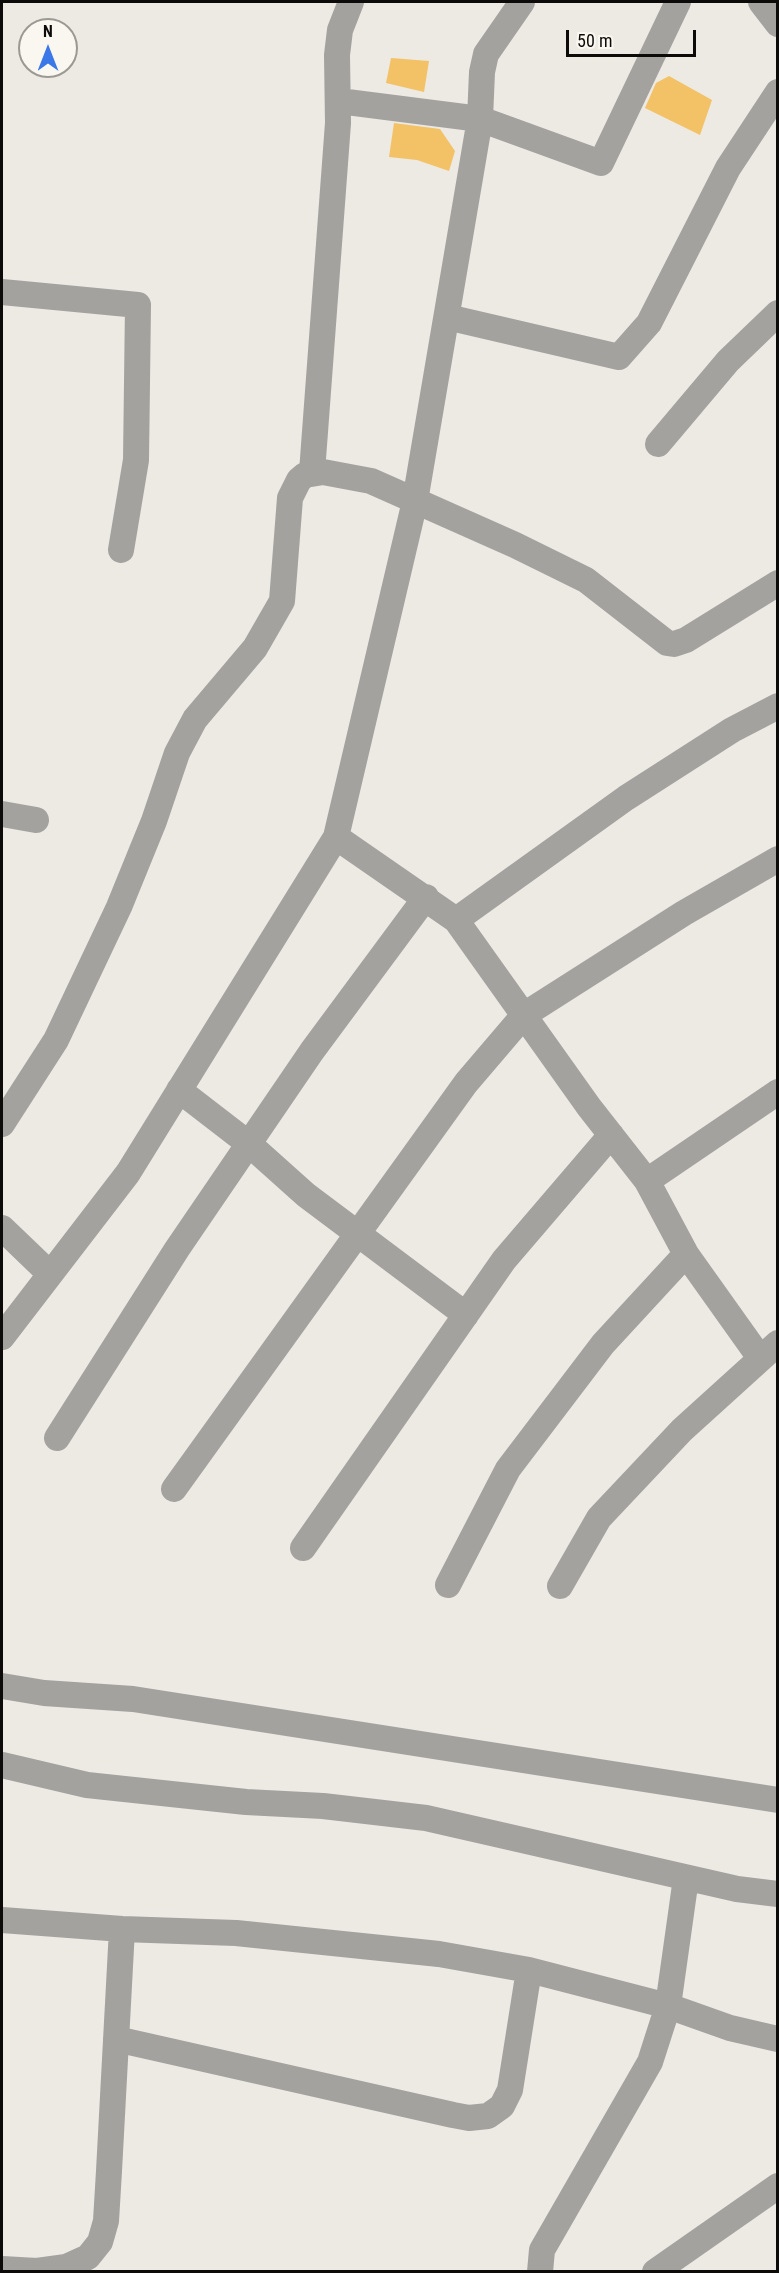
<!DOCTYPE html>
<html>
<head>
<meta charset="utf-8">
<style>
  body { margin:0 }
  #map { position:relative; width:779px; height:2273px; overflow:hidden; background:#ede9e3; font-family:"Roboto Condensed",sans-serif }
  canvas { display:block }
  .frame { position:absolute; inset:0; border:3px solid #0c0b09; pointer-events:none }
  .north { position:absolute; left:18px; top:18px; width:60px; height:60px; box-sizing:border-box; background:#faf7f1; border:2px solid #9b9994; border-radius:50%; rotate:0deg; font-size:16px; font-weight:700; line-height:24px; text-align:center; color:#0c0b09 }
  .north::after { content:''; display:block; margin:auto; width:21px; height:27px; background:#3b77e6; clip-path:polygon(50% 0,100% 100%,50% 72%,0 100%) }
  .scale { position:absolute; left:566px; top:30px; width:130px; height:27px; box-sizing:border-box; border:3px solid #0c0b09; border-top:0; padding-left:8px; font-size:18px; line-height:21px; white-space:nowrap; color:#0c0b09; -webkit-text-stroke:4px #faf7f1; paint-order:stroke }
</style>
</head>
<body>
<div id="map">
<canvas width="779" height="2273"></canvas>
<div class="frame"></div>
<div class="north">N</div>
<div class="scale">50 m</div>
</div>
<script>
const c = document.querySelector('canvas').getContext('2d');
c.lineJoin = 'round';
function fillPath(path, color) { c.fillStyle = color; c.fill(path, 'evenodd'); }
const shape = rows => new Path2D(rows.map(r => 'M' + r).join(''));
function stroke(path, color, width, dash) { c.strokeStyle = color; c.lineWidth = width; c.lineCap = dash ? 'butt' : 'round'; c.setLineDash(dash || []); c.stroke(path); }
fillPath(shape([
  [391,58,429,61,424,92,386,83],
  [669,76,712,100,700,135,645,108,656,83],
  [394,123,440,129,455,151,449,171,417,160,389,157]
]), '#f3c266');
stroke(shape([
  [761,2,778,24],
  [339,101,480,119,601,163,678,2],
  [2,292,138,305,136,460,121,550],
  [447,317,619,357,649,323,728,168,778,92],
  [658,444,728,361,778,313],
  [312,472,338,123,337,55,340,30,351,2],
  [2,814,36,820],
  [336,837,456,920,626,798,732,730,778,706],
  [456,920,589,1107,647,1181],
  [179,1090,249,1144,306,1195,466,1315],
  [2,1124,56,1040,119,907,154,821,177,753,195,719,255,648,282,601,290,498,299,480,305,475,323,472,371,481,515,545,586,580,667,643,674,644,686,640,778,583],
  [2,1228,50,1274],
  [2,1337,128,1173,336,837,415,501,480,119,482,72,486,54,522,2],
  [760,1358,686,1254,647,1181,778,1092],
  [57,1438,177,1249,312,1051,426,897],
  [174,1489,466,1083,524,1015,684,913,778,859],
  [303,1548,504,1260,611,1135],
  [448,1585,508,1469,603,1344,686,1254],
  [560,1586,599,1518,682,1430,778,1343],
  [2,1686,44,1693,133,1699,778,1800],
  [2,1765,87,1785,246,1802,323,1806,426,1818,737,1889,778,1894],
  [2,1920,122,1929,236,1933,439,1954,529,1970,668,2006,730,2028,778,2039],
  [116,2039,453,2115,469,2118,488,2116,502,2106,510,2090,529,1970],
  [2,2269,37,2271,66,2267,88,2257,100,2242,106,2221,109,2171,122,1929],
  [540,2272,542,2250,650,2062,668,2006,686,1878],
  [655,2272,778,2186]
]), '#a3a29f', 26);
</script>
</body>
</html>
